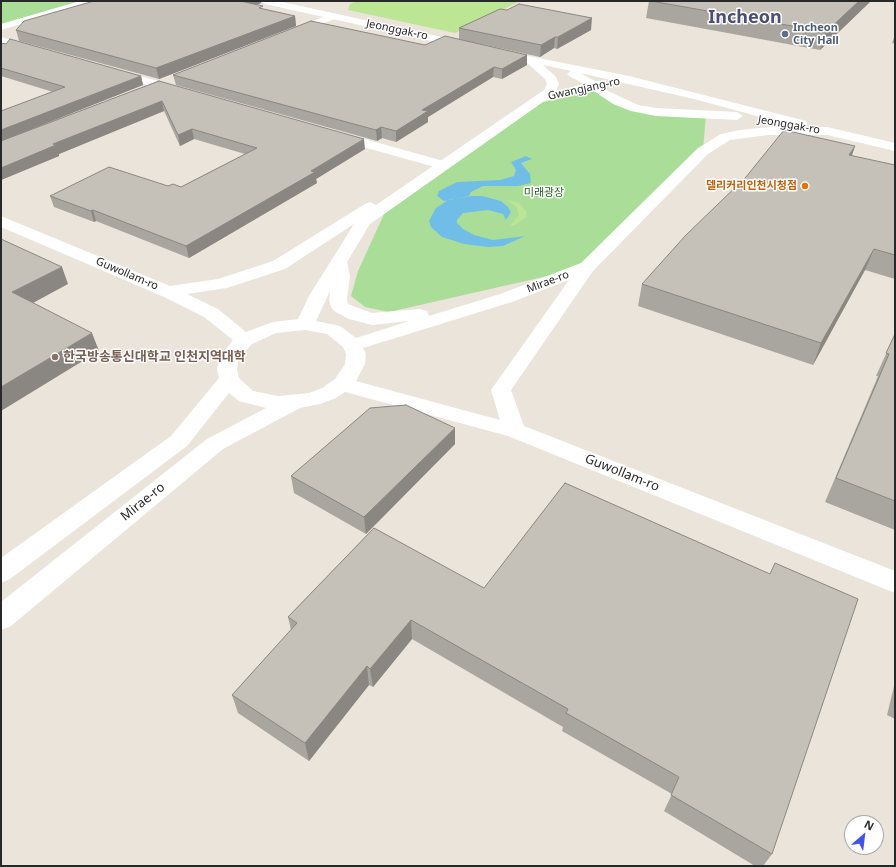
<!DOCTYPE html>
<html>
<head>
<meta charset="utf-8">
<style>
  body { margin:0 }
  #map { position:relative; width:896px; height:867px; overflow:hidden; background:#eae4da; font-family:"Noto Sans",sans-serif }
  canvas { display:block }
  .frame { position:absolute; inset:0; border:2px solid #282828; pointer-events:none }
  .north { position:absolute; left:844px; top:815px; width:40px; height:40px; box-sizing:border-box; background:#fff; border:1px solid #a9a9a9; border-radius:50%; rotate:28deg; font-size:11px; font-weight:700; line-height:16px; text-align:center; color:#282828 }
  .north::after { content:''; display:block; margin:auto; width:14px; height:18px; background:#3f52f1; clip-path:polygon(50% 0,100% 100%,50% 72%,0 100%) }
</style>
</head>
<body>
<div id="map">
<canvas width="896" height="867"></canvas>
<div class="frame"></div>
<div class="north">N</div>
</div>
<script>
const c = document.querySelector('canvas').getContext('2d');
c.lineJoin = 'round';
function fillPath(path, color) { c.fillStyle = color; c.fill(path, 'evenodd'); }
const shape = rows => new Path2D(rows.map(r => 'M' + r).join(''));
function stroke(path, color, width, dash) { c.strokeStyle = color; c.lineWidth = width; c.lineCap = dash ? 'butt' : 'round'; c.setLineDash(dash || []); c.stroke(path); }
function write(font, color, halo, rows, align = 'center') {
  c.font = font + ' "Noto Sans","Noto Sans KR",sans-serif'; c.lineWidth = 3; c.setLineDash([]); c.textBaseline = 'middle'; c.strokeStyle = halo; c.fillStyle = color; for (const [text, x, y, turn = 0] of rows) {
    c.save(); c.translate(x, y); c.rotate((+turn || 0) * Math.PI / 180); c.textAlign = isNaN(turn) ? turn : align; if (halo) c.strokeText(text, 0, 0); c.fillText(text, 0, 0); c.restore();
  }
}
fillPath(shape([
  [1,1,90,1,1,27],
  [594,85,635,108,706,114,703,151,587,267,389,312,365,307,351,296,358,271,390,201,539,99]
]), '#aade98');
fillPath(shape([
  [357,1,520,1,455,33,348,10,350,4],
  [507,200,519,203,527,212,526,217,515,225,510,226,519,215,517,207]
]), '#bce594');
fillPath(shape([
  [526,156,532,159,521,163,530,174,531,183,518,186,483,186,471,192,469,196,444,201,437,196,439,191,457,182,500,180,514,176,516,170,511,162],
  [471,196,482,196,501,201,508,207,511,212,506,220,503,214,488,210,463,213,457,220,457,223,463,229,474,235,493,240,525,236,503,246,489,247,464,244,442,237,431,227,429,221,436,208,448,200]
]), '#70bee8');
fillPath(shape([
  [334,13,339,16,337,18,294,35,290,36,285,33,286,31,334,13],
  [1,37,41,48,42,50,37,53,1,43,1,37],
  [113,69,185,88,187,91,181,95,109,74,107,72,113,69],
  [336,131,447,162,449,165,447,168,442,169,331,138,329,135,331,132,336,131]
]), '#fff');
fillPath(shape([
  [80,1,95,1,93,3,1,30,1,24,80,1],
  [260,1,278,1,528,56,629,76,806,121,807,124,804,127,827,127,895,143,895,151,827,135,768,135,730,140,708,154,593,271,511,390,524,426,895,571,895,593,508,436,345,392,336,398,320,404,300,408,223,449,11,626,1,630,1,602,207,439,266,408,239,401,229,393,187,446,10,579,1,583,1,558,171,436,219,378,217,369,219,358,233,340,204,317,162,296,1,227,1,216,170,286,218,279,273,261,365,204,370,202,376,205,544,90,547,84,545,79,526,62,265,4,260,1],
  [543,65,571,71,567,74,569,76,584,84,556,91,559,84,556,77,543,65],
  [580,73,694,99,798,127,768,127,740,130,721,134,698,148,581,263,500,294,429,316,427,311,420,309,372,313,348,304,347,300,350,276,347,262,370,224,543,102,591,89,613,104,631,111,656,116,737,120,743,116,737,112,656,108,638,105,608,91,602,86,606,83,604,81,595,81,580,73],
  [354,224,309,296,298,319,273,322,246,332,218,309,187,294,227,288,285,269,354,224],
  [569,280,491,390,500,420,356,381,365,364,366,354,363,348,512,302,569,280],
  [330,291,329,300,331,307,334,311,349,319,372,325,409,321,356,338,340,326,316,321,330,291],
  [305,330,327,334,343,347,346,354,345,364,335,379,322,388,309,393,278,396,253,391,239,378,237,369,239,358,252,344,276,333,305,330]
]), '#fff');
fillPath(shape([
  [649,1,871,1,820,50,646,18],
  [261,3,257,5,263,9,295,16,296,26,159,79,19,41,16,30],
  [459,28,591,30,557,49,554,48,540,57,468,41,527,55,527,65,502,79,493,77,428,117,428,122,396,142,382,138,377,141,176,85,173,75,425,45,459,39],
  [895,35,895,44,892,43],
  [1,43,141,76,143,85,12,137,159,81,365,149,316,179,317,183,189,258,96,221,94,222,54,207,50,196,168,186,181,187,245,154,194,139,180,146,164,111,59,154,59,156,1,180,1,111,53,92,1,76],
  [855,146,852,156,895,165,895,279,865,270,813,365,638,306,642,284,746,177],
  [895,334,895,530,825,502,878,376,876,376],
  [455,428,455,444,366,534,294,493,291,476],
  [374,528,772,854,763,866,755,866,664,811,672,794,562,731,563,727,412,639,373,687,369,685,309,761,238,713,232,695,291,630,288,617],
  [895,682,895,719,887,715]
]), '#a9a69f');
fillPath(shape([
  [240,1,261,1,261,3,241,11],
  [859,1,871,1,820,50,826,32],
  [295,16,296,26,159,79,156,68],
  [592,18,591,30,557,49,558,37],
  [555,37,554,48,540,57,541,45],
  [527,55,527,65,502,79,502,69],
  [494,67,493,77,428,117,428,122,396,142,396,131,422,110],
  [141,76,143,85,1,141,1,130],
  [162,101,164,111,59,154,59,156,1,180,1,168,53,144],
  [381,127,382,138,377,141,376,130],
  [192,129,194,139,180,146,178,135],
  [364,139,365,149,316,179,317,183,189,258,186,246],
  [855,146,848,165,849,155],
  [93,210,96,221,94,222,91,211],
  [874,249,865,270,813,365,821,343],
  [62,267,68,284,20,310,12,292],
  [92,333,99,351,1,411,1,387],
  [455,428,455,444,366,534,364,517],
  [411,620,412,639,373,687,370,669],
  [367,666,369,685,309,761,305,743]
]), '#8a8782');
const building = shape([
  [94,1,240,1,263,6,259,8,295,16,156,68,16,30,24,21,94,1],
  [651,1,859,1,826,32,651,1],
  [519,4,592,18,558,37,555,37,541,45,459,28,500,9,507,10,519,4],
  [311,21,425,45,445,36,527,55,502,69,494,67,422,110,428,111,396,131,381,127,376,130,173,75,311,21],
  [10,39,141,76,1,130,1,111,65,87,1,68,1,43,6,44,10,39],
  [159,81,364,139,311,171,315,172,186,246,93,210,91,211,50,196,109,167,168,186,173,184,181,187,257,148,192,129,178,135,162,101,53,144,56,145,1,168,1,141,159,81],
  [784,130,855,146,849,155,895,165,895,255,874,249,821,343,642,284,686,235,746,177,784,130],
  [1,239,62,267,12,292,92,333,1,387,1,239],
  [895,334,895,501,836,478,889,354,886,353,895,334],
  [406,405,455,428,364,517,291,476,370,408,406,405],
  [565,483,770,574,775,563,858,599,772,854,671,795,679,777,566,713,568,709,411,620,370,669,367,666,305,743,232,695,297,623,288,617,374,528,484,588,565,483]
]);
fillPath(building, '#c5c1b9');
stroke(building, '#8a8782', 1);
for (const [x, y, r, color] of [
  [785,34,4,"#5c6f8a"],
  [805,186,4,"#e8710a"],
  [55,357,4,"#8d6e63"]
]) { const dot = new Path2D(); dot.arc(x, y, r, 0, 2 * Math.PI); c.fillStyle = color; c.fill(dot); stroke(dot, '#fff', 1.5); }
write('bold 11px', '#4e5e75', '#fff', [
  ["Incheon",793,28],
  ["City Hall",793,41]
], 'left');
write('11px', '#282828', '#fff', [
  ["Jeonggak-ro",397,30,12],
  ["Gwangjang-ro",584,89,-12],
  ["Jeonggak-ro",789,125,10],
  ["Guwollam-ro",127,274,23],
  ["Mirae-ro",548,282,-21]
]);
write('bold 11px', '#c56008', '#fff', [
  ["델리커리인천시청점",797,186]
], 'right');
write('11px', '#25601c', '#fff', [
  ["미래광장",544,193]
]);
write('bold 13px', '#785e54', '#fff', [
  ["한국방송통신대학교 인천지역대학",63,357]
], 'left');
write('13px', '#282828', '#fff', [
  ["Guwollam-ro",622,473,22],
  ["Mirae-ro",143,502,-39]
]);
write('bold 18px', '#4b4f76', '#fff', [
  ["Incheon",745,18]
]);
</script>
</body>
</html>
